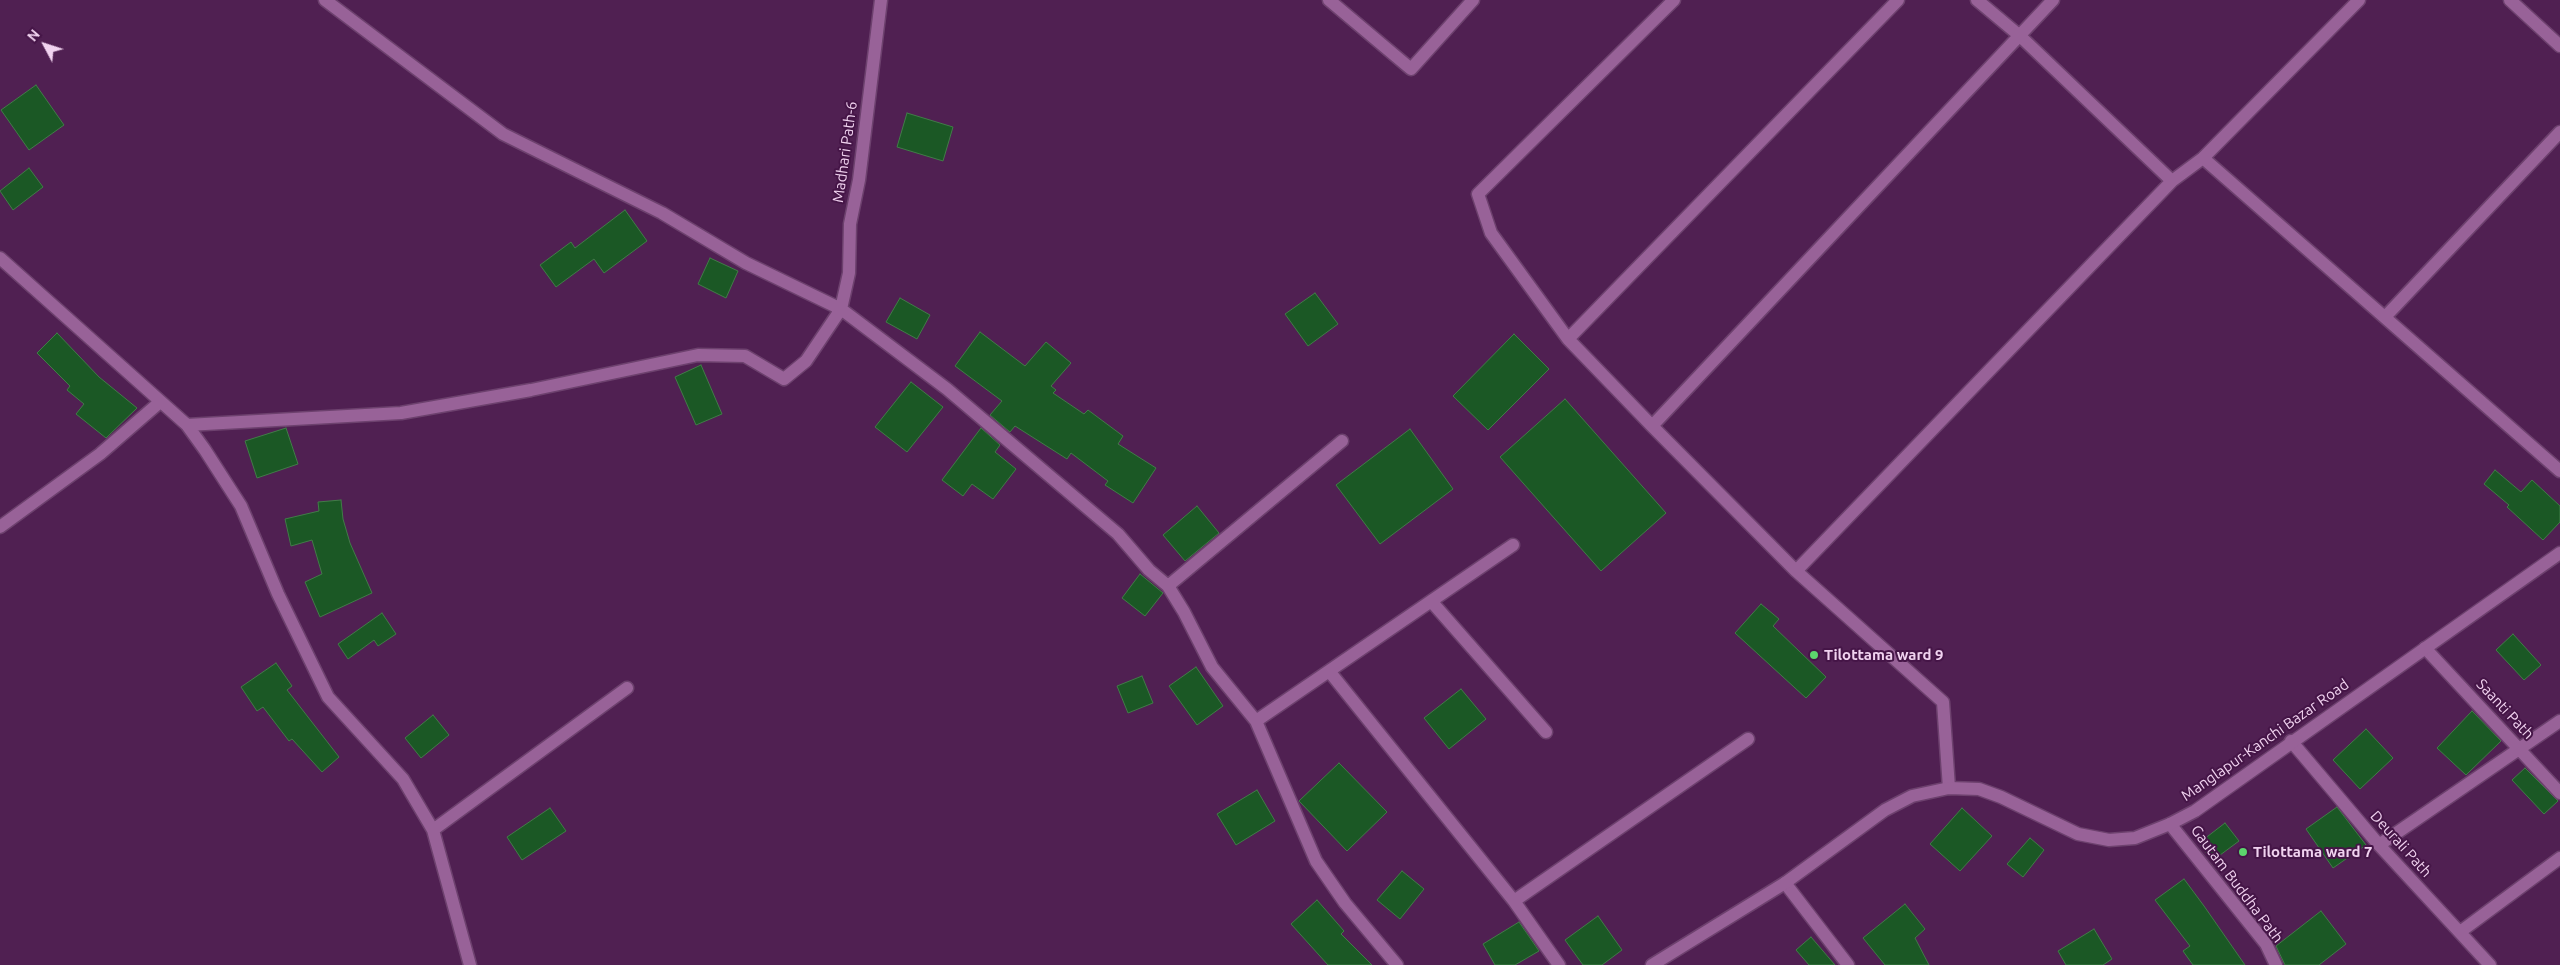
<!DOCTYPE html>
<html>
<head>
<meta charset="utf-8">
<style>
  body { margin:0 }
  #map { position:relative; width:2560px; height:965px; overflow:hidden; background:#502052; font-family:Ubuntu,sans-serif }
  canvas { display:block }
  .north { position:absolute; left:20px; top:20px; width:50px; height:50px; -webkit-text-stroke:4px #451547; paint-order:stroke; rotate:310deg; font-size:14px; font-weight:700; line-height:20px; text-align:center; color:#f1d3f0 }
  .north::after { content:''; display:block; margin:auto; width:18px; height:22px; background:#f1d3f0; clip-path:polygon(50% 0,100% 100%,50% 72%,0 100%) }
</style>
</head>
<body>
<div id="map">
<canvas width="2560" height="965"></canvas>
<div class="north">N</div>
</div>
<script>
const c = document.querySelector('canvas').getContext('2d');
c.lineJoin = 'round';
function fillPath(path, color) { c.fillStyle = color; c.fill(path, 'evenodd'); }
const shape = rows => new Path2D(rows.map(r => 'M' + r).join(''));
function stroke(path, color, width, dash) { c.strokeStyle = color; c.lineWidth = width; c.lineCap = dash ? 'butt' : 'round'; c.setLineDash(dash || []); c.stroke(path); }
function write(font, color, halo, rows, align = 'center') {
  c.font = font + ' Ubuntu,sans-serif'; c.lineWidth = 4; c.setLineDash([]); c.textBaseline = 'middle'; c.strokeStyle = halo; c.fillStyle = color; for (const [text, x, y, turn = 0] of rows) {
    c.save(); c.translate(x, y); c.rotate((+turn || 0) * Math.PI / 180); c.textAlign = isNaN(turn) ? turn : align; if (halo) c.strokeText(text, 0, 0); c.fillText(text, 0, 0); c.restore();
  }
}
const building = shape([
  [36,85,64,125,29,150,1,110,36,85],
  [907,113,953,127,943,161,897,147,907,113],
  [29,168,43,187,13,210,0,191,29,168],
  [625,210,647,241,604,273,594,259,556,287,540,265,571,242,575,248,625,210],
  [710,258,738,271,726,298,698,284,710,258],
  [1315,293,1338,324,1308,346,1285,314,1315,293],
  [900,298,930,315,917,339,886,322,900,298],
  [980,332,1025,366,1046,342,1071,363,1051,386,1056,390,1053,393,1084,414,1088,410,1123,436,1118,444,1156,468,1133,503,1105,485,1108,481,1071,453,1067,459,1015,426,1010,432,990,415,1002,401,955,366,980,332],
  [57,333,99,377,137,408,106,438,76,414,84,404,67,390,70,386,37,353,57,333],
  [1514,334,1549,369,1488,430,1453,396,1514,334],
  [701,365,722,414,696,425,675,377,701,365],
  [911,382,943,407,907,452,875,427,911,382],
  [1565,399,1666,513,1601,571,1500,457,1565,399],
  [286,428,298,464,257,478,245,441,286,428],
  [981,428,1000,445,995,452,1016,469,993,499,972,484,963,496,942,480,981,428],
  [1410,429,1453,489,1380,544,1336,485,1410,429],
  [2495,470,2521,492,2532,480,2560,506,2560,522,2543,540,2507,507,2509,505,2484,484,2495,470],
  [341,500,343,519,350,543,372,593,320,617,305,582,322,574,312,540,291,546,285,519,319,511,318,502,341,500],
  [1197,506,1219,533,1185,561,1163,535,1197,506],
  [1140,574,1163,593,1145,616,1122,598,1140,574],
  [1761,604,1779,619,1773,626,1826,677,1806,698,1735,633,1761,604],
  [382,613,396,634,378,646,374,640,348,659,338,644,382,613],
  [2513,634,2541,665,2524,680,2496,650,2513,634],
  [276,663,292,686,287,690,339,757,322,772,292,739,289,741,263,707,257,711,241,687,276,663],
  [1196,667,1223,706,1197,725,1169,686,1196,667],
  [1142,676,1153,703,1128,713,1117,686,1142,676],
  [1461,689,1486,719,1449,749,1424,718,1461,689],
  [2472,711,2501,741,2466,775,2437,748,2472,711],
  [433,715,449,735,421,758,405,738,433,715],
  [2366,729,2393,758,2360,789,2333,760,2366,729],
  [1339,763,1387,812,1347,851,1299,801,1339,763],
  [2525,768,2558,801,2544,814,2512,780,2525,768],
  [1257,790,1275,821,1236,845,1217,814,1257,790],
  [2337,807,2366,845,2333,868,2306,829,2337,807],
  [550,808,566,831,522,860,507,837,550,808],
  [1962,808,1992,836,1960,871,1930,844,1962,808],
  [2225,823,2239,841,2212,861,2199,843,2225,823],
  [2030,838,2044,850,2023,877,2007,864,2030,838],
  [1402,871,1424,889,1400,919,1377,900,1402,871],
  [2184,879,2204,906,2245,965,2193,965,2183,951,2190,946,2155,900,2184,879],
  [1317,900,1344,931,1341,934,1372,965,1328,965,1291,924,1317,900],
  [1905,904,1925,929,1915,938,1929,965,1885,965,1863,938,1905,904],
  [2321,911,2346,944,2319,965,2285,965,2276,946,2321,911],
  [1598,916,1622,950,1602,965,1583,965,1565,940,1598,916],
  [1519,922,1539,951,1515,965,1495,965,1483,944,1519,922],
  [2094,929,2112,959,2103,965,2066,965,2058,951,2094,929],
  [1811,937,1835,965,1809,965,1796,950,1811,937]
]);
fillPath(building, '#1b5825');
stroke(building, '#417c48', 1);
const street = shape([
  [325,0,503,134,662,213,746,263,841,309,947,389,1118,534,1149,570,1168,586,1184,612,1212,667,1256,721,1316,861,1345,903,1397,965],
  [1329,0,1411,69,1473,0],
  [1674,0,1478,194,1491,233,1568,339,1652,426,1796,571,1943,702,1949,788],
  [1977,0,2020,36,2172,181],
  [2510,0,2560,46],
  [2203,158,2560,471],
  [0,258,187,425,205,450,241,506,278,594,328,697,403,779,433,830,470,965],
  [2385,317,2560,132],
  [1568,339,1898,0],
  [187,425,401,413,531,390,698,355,745,356,784,379,806,361,841,309,849,273,850,224,859,180,881,0],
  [1652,426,2053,0],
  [0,527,100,454,160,402],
  [1796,571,2172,181,2203,158,2359,0],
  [1168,586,1342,441],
  [1431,601,1546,732],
  [2425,648,2560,793],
  [1329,671,1514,901,1559,965],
  [1256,721,1513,545],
  [2291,741,2379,845,2490,965],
  [2170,824,2266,944,2276,965],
  [433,830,627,688],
  [2379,845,2560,721],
  [1785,883,1848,965],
  [1514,901,1748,739],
  [2460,932,2560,858]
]);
const secondary = shape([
  [1652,965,1785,883,1885,810,1912,796,1949,788,1979,789,2001,797,2078,834,2109,840,2135,838,2170,824,2195,811,2560,553]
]);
stroke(street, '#6d416e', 15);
stroke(secondary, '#6d416e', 15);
stroke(street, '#986298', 12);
stroke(secondary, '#986298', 12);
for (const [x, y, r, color] of [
  [1814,655,5,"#5cd56d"],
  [2243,852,5,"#5cd56d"]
]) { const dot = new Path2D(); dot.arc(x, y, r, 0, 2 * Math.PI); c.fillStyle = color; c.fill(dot); stroke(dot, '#451547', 2); }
write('15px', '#f1d3f0', '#451547', [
  ["Madhari Path-6",845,152,-82],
  ["Saanti Path",2505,709,47],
  ["Manglapur-Kanchi Bazar Road",2265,740,-35],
  ["Deurali Path",2401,844,48],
  ["Gautam Buddha Path",2237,884,53]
]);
write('bold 15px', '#f1d3f0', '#451547', [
  ["Tilottama ward 9",1824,655],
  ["Tilottama ward 7",2253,852]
], 'left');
</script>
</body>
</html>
